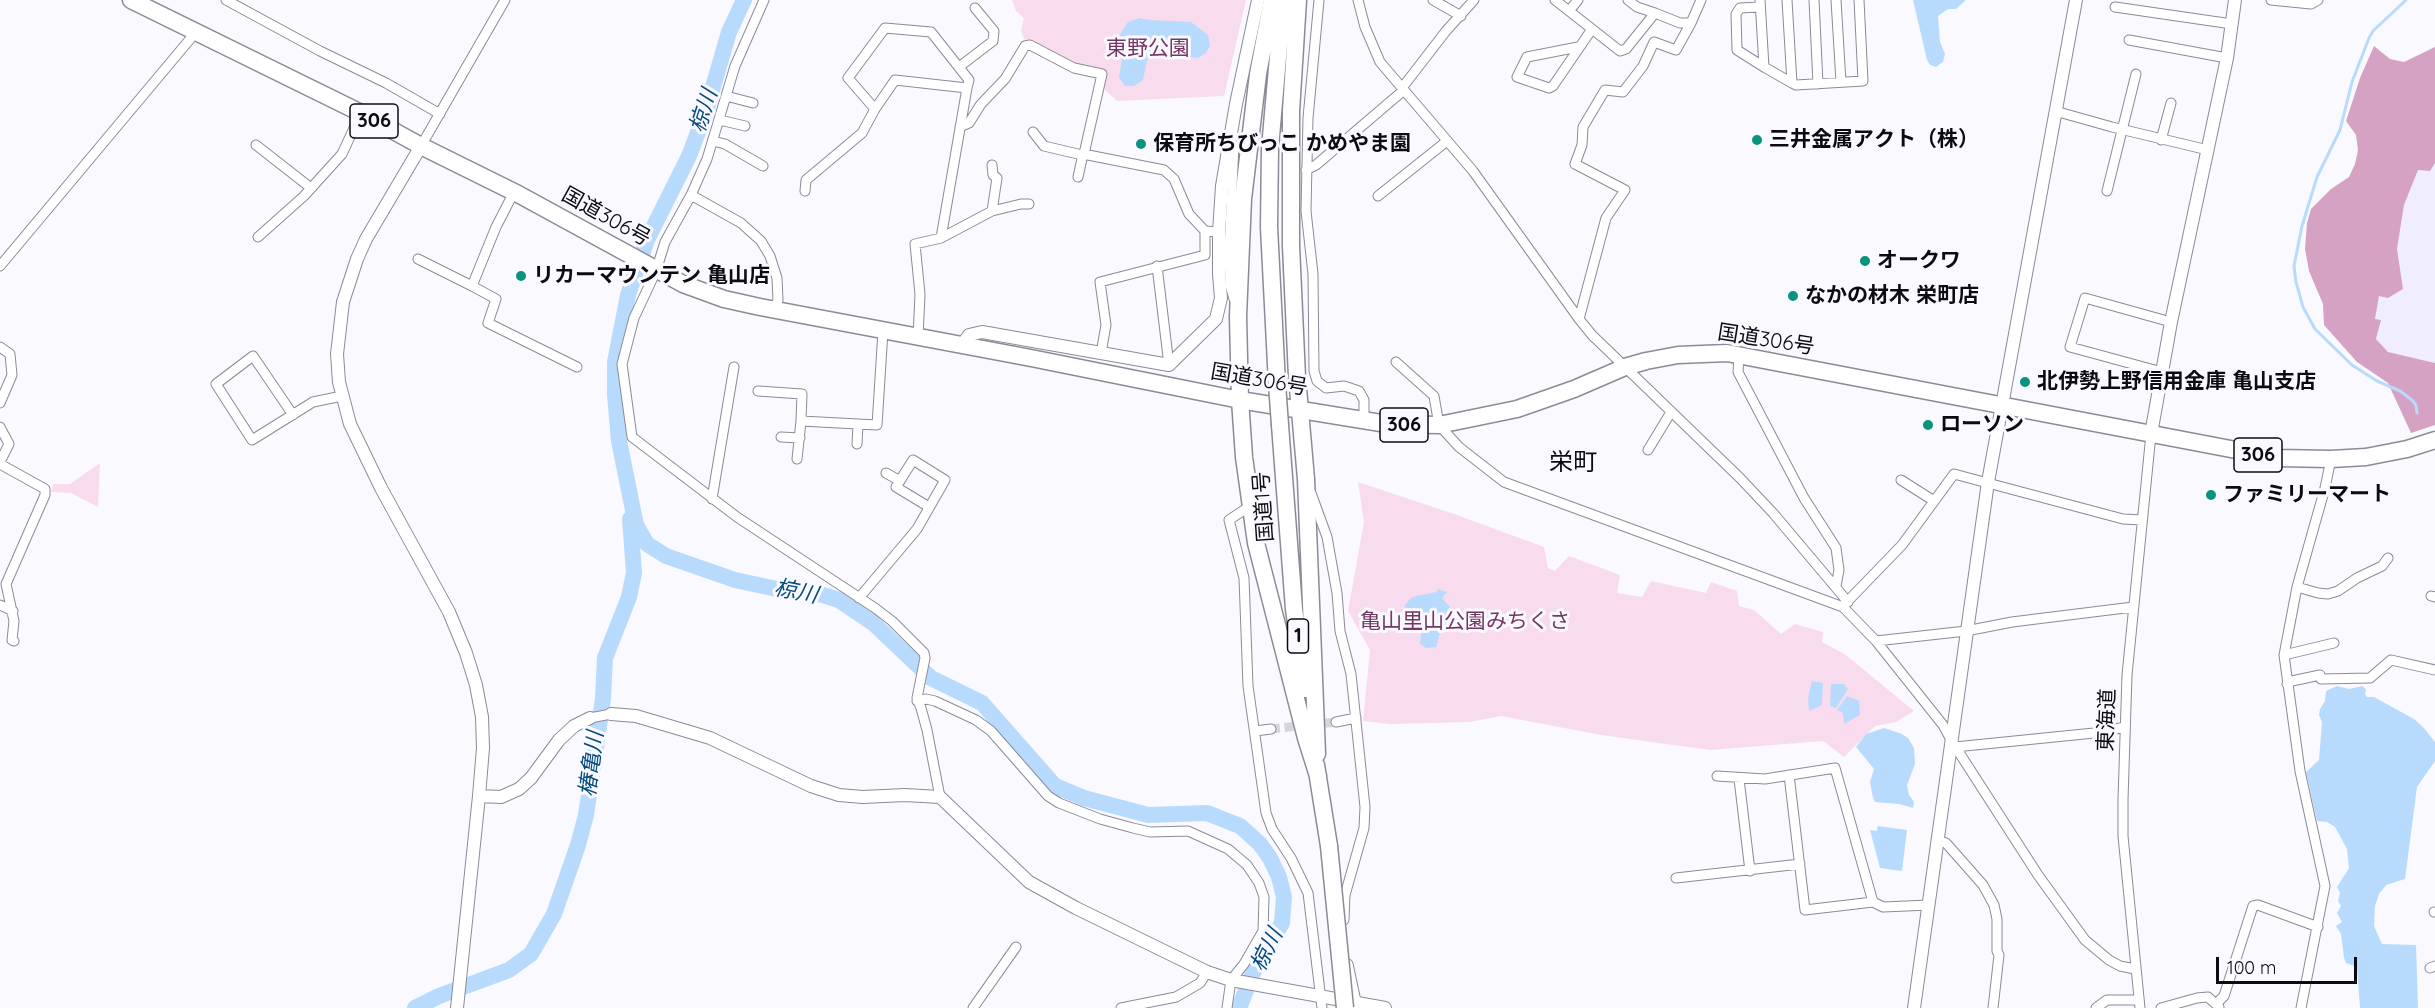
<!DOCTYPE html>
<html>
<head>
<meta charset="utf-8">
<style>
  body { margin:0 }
  #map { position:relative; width:2435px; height:1008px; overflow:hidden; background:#faf9ff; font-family:Quicksand,sans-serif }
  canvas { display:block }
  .scale { position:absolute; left:2216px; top:957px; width:141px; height:27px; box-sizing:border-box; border:3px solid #0c0b0f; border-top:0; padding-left:8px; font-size:18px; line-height:21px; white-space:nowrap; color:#0c0b0f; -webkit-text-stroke:4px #faf9ff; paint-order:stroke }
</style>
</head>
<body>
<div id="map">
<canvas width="2435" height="1008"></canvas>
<div class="scale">100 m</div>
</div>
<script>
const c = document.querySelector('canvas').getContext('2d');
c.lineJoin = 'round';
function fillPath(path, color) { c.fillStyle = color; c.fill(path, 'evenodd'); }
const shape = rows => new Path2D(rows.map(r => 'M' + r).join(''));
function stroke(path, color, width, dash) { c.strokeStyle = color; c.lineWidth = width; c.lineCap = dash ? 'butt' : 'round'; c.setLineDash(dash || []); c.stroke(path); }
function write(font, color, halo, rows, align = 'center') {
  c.font = font + ' Quicksand,"Noto Sans JP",sans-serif'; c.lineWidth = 6; c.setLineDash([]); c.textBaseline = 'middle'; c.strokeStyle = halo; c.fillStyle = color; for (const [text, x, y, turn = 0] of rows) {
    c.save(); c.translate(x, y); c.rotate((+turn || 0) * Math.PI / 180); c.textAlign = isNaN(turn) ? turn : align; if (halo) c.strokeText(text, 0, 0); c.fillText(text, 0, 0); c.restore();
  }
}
fillPath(shape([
  [2435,163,2435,363,2388,352,2376,339,2381,321,2375,319,2379,295,2403,289,2397,249,2404,205,2418,170,2430,171]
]), '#f0eefc');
fillPath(shape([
  [1012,0,1246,0,1224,96,1117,101,1105,90,1097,76,1024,39,1021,30,1024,18,1016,11],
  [100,463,98,507,71,493,51,492,53,485,52,484,70,484],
  [1358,482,1457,515,1544,547,1548,568,1555,571,1569,556,1620,575,1617,593,1642,597,1651,581,1706,593,1711,582,1737,591,1739,606,1754,610,1781,634,1795,624,1823,632,1822,642,1846,655,1914,711,1896,722,1875,726,1844,757,1823,741,1710,750,1601,735,1501,716,1470,722,1390,724,1363,721,1370,650,1348,611,1364,522]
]), '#f9dbee');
fillPath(shape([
  [2374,46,2390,59,2404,62,2435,47,2435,163,2430,171,2418,170,2404,205,2397,249,2403,289,2388,298,2379,296,2375,319,2381,320,2376,339,2388,352,2435,363,2435,425,2411,433,2388,383,2357,362,2324,325,2323,304,2309,271,2305,249,2307,223,2311,209,2331,189,2349,177,2355,164,2358,150,2356,135,2346,121,2360,78]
]), '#d6a2c3');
fillPath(shape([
  [1913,0,1966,0,1956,9,1948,9,1938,16,1940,42,1945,54,1943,62,1936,67,1930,65,1927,60],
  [1140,18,1150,20,1191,22,1208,35,1210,46,1206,53,1198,58,1186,57,1172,50,1157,50,1147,61,1143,80,1134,86,1125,86,1119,77,1122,60,1118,45,1119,36,1128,22],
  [1438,589,1447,592,1442,598,1450,607,1443,632,1440,633,1436,647,1426,648,1420,644,1422,622,1419,614,1416,611,1408,611,1404,606,1412,597,1436,592],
  [1812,681,1823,683,1822,702,1822,705,1809,711,1808,698],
  [1831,684,1844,684,1848,689,1836,708,1830,706],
  [2337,686,2349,689,2362,686,2366,689,2365,694,2367,697,2374,697,2414,719,2424,728,2435,742,2435,761,2417,787,2405,879,2386,885,2379,894,2375,906,2374,926,2382,944,2416,945,2418,1008,2360,1008,2357,967,2346,963,2344,958,2341,934,2336,926,2342,922,2337,913,2341,906,2338,901,2340,893,2337,887,2349,868,2347,849,2335,827,2327,822,2317,821,2306,772,2319,760,2322,722,2319,715,2320,709,2325,701,2326,691],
  [1847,696,1859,701,1860,715,1844,724,1843,713,1837,710],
  [1884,728,1902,734,1908,738,1914,748,1915,764,1907,785,1909,795,1914,802,1913,808,1899,804,1875,802,1873,798,1870,782,1874,769,1856,747,1866,734],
  [1878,826,1907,830,1902,871,1880,868,1870,830,1877,831]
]), '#b8dbfd');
stroke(shape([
  [2406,0,2373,31,2369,38,2352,82,2340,130,2317,177,2302,226,2294,266,2296,282,2303,307,2315,329,2352,365,2377,381,2400,391,2412,400,2416,405,2417,413]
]), '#b8dbfd', 3);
stroke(shape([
  [744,0,729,32,706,111,689,156,647,240,628,295,615,362,615,395,619,441,636,525,647,544,666,556,735,580,777,589,813,592,839,600,873,623,931,678,982,703,1055,786,1084,798,1148,815,1207,813,1240,826,1260,844,1270,858,1279,877,1284,897,1282,923,1253,973,1239,1008],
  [415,1008,439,996,509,970,531,954,554,914,578,845,586,815,603,699,605,658,629,597,634,573,630,519]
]), '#b8dbfd', 16);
stroke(shape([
  [1271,729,1336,722]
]), '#d6d5db', 9, [9, 4.5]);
const street = shape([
  [226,0,320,51,386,83,440,114],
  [764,0,735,66,707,159,691,195,665,242,656,271,634,318,622,364,632,437,737,517,875,608,892,621,924,653,925,658,917,698,921,708,927,730,940,797],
  [1319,0,1308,118,1306,211,1313,274,1314,371,1317,381,1326,388,1344,386,1359,391,1364,400,1364,421],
  [1358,0,1365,27,1380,62,1473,171,1579,319,1592,335,1740,478,1773,513,1848,602],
  [1433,0,1461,16],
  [1555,0,1620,51,1626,49,1655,13,1637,7,1628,0],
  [1760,0,1764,67,1792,83],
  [1787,0,1792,83,1796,85,1863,81,1859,0],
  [1814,0,1818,84],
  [1836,0,1841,82],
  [2271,0,2311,4,2318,0],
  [1760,7,1740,8,1736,14,1737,50,1764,67],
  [2115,7,2232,24],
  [1569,11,1578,0],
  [1655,13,1680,23,1691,23,1701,0],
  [2129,40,2227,58],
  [1578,47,1527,57,1517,77,1549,88,1553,86,1592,29],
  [959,67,993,41,994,31,975,8],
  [1402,88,1446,31,1474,0],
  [726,96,753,103],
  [875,109,848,78,885,28,931,32,969,80,967,88],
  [2055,111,2112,127,2208,150],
  [720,120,745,126],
  [960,127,969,123,981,104,1005,79,1025,46,1030,45,1074,68,1102,74,1084,154],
  [1033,132,1044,146,1082,155],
  [2161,140,2171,103],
  [713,141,725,144,763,166],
  [256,145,311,188],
  [1234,145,1229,250,1230,285,1234,299],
  [421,146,505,0],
  [1306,170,1316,165,1404,90],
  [1078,177,1083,154,1164,170,1174,179,1189,214,1205,231],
  [805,191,806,180,862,133,875,109,895,80,967,88,941,238,915,244,920,294,918,337],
  [2107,191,2136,74],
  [691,195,741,223,761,241,770,256,777,278,778,300,774,310],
  [1378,196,1447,141],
  [992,211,1021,204,1029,204],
  [258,237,304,196,342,154,361,113],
  [941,238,992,211,997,178,993,175,992,165],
  [418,259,472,286,496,227,514,192],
  [0,266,196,32],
  [1157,266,1169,365],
  [472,286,496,299,488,323,577,367],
  [1579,319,1606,218,1625,190,1575,164,1582,145,1583,127,1605,90,1623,92,1643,66,1654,42,1676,50,1691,23],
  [0,347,10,354,12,375,0,403],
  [1101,353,1106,325,1100,282,1205,255,1205,231,1219,232],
  [1739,356,1738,372,1804,498,1836,548,1839,570,1836,586],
  [1396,362,1434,396,1439,425,1459,447,1504,482,1843,607,1876,641,1943,725,1951,740,2038,875,2085,940,2109,960,2120,966,2135,969],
  [2162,372,2070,347,2085,298,2171,322],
  [758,391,802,394,801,421],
  [293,415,253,356,216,384,252,440,313,402,342,396],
  [0,427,9,444,0,462],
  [781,437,800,438],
  [857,444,858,424],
  [1648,450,1671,412],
  [797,459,801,421,877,425,883,331],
  [0,464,45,489,45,495,6,584,14,621,12,640,14,641],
  [886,473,900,481],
  [1901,480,1934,501],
  [1311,493,1327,537,1337,593,1340,631,1351,674,1365,807,1364,828,1345,895,1344,920],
  [712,499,734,367],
  [1250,506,1229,520,1244,578,1248,686,1266,813,1272,829,1291,858,1308,893,1322,1008],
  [2297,587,2318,593,2328,594,2338,591,2357,578,2382,566,2388,558],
  [2431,596,2435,597],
  [859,598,917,529,945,480,913,460,896,487,929,507],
  [0,605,13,611],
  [1844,605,1902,545,1954,474,2123,519,2142,520],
  [1876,641,1966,631,2012,622,2133,607],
  [2284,655,2334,643],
  [2287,684,2292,681,2320,675,2321,679,2370,678,2391,660,2435,670],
  [917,701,926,699,935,701,976,720,991,731,1048,796,1059,803,1100,819,1133,828,1150,832,1188,831,1228,849,1247,865,1259,883,1264,897,1263,931,1244,964,1231,980,1227,1008],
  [590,718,611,714],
  [1336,722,1356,718],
  [1255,731,1271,729],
  [1955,747,2094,733,2125,727],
  [1789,775,1805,910,1873,902,1883,907,1929,905],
  [1717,776,1765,779,1835,768,1873,902],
  [1739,779,1750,871],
  [1937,840,1946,843,1983,885,1994,905,1997,919,1997,951,1999,955,1993,1008],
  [1676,878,1800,864],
  [2434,912,2435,912],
  [1348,964,1357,1006],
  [2430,968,2435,966],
  [2216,1004,2224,996,2253,906,2258,905,2318,927],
  [973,1008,1016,947],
  [1121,1008,1176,997,1200,983,1207,972],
  [2096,1008,2107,1000,2138,1000],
  [2140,1008,2123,836,2123,800,2127,675,2151,434],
  [2161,1008,2197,998,2208,997,2219,1007],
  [2301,1008,2325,886,2300,771,2284,655,2297,587,2325,488,2331,459]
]);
const secondary = shape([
  [421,146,366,239,357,259,343,302,337,354,339,382,350,424,381,488,449,612,466,653,476,685,482,717,483,748,479,796,457,1008],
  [962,345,969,335,982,332,1169,365,1216,319,1221,298,1219,274,1219,232,1222,186,1236,104,1258,0],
  [2151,434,2171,322,2227,58,2235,0],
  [611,714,636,716,710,738,811,786,839,795,863,797,905,795,940,797,1029,882,1076,908,1207,972,1231,980,1385,1008],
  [479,796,501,797,519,789,531,778,559,740,574,726,590,718],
  [1914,1008,1988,482,2076,0]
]);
const highway = shape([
  [131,0,361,113,421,146,518,194,683,284,724,299,760,307,1031,358,1240,400,1387,424,1439,425,1517,409,1574,389,1625,367,1646,361,1678,355,1727,353,2278,458,2331,459,2366,457,2407,449,2435,440],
  [1272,0,1258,74,1243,199,1238,316,1240,400,1244,457,1256,543,1306,738,1318,776],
  [1298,0,1291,111,1291,246,1297,377,1306,479,1317,754],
  [1277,384,1269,227,1270,148,1283,0],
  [1280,425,1294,609,1305,689],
  [1316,765,1329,846]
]);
stroke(street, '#8c8a97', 11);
stroke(secondary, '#8c8a97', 14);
stroke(highway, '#8c8a97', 19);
stroke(street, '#fff', 9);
stroke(secondary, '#fff', 12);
stroke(highway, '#fff', 16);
const highwayBridge = shape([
  [1277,384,1280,425],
  [1329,846,1345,1008]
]);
stroke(highwayBridge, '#8c8a97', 19, []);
stroke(highwayBridge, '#fff', 16);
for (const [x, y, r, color] of [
  [1757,140,6,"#09937e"],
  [1141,144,6,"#09937e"],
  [1865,261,6,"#09937e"],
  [521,276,6,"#09937e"],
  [1793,296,6,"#09937e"],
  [2025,382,6,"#09937e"],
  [1928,425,6,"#09937e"],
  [2211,495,6,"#09937e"]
]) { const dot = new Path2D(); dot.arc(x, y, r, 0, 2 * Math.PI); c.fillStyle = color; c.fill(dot); stroke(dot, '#faf9ff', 2); }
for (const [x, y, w] of [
  [374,121,48],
  [1404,425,48],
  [2258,455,48],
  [1298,636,21]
]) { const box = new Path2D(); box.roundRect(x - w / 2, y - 17, w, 34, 4.5); c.fillStyle = '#faf9ff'; c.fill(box); stroke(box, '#0c0b0f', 1.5); }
write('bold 20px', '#0c0b0f', null, [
  ["306",374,121],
  ["306",1404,425],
  ["306",2258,455],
  ["1",1298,636]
]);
write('21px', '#743662', '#faf9ff', [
  ["東野公園",1148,49],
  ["亀山里山公園みちくさ",1465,622]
]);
write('bold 21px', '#0c0b0f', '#faf9ff', [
  ["三井金属アクト（株）",1769,140],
  ["保育所ちびっこ かめやま園",1153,144],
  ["オークワ",1877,261],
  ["リカーマウンテン 亀山店",533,276],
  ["なかの材木 栄町店",1805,296],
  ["北伊勢上野信用金庫 亀山支店",2037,382],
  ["ローソン",1940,425],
  ["ファミリーマート",2223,495]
], 'left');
write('21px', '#0c0b0f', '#faf9ff', [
  ["国道306号",606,217,29],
  ["国道306号",1766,340,9],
  ["国道306号",1259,380,10],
  ["国道1号",1264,507,-94],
  ["東海道",2107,720,-88]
]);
write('italic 22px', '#044c7e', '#faf9ff', [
  ["椋川",704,111,-72],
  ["椋川",796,592,11],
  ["椿亀川",592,764,-83],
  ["椋川",1267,950,-64]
]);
write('24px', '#0c0b0f', '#faf9ff', [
  ["栄町",1573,463]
]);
</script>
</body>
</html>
